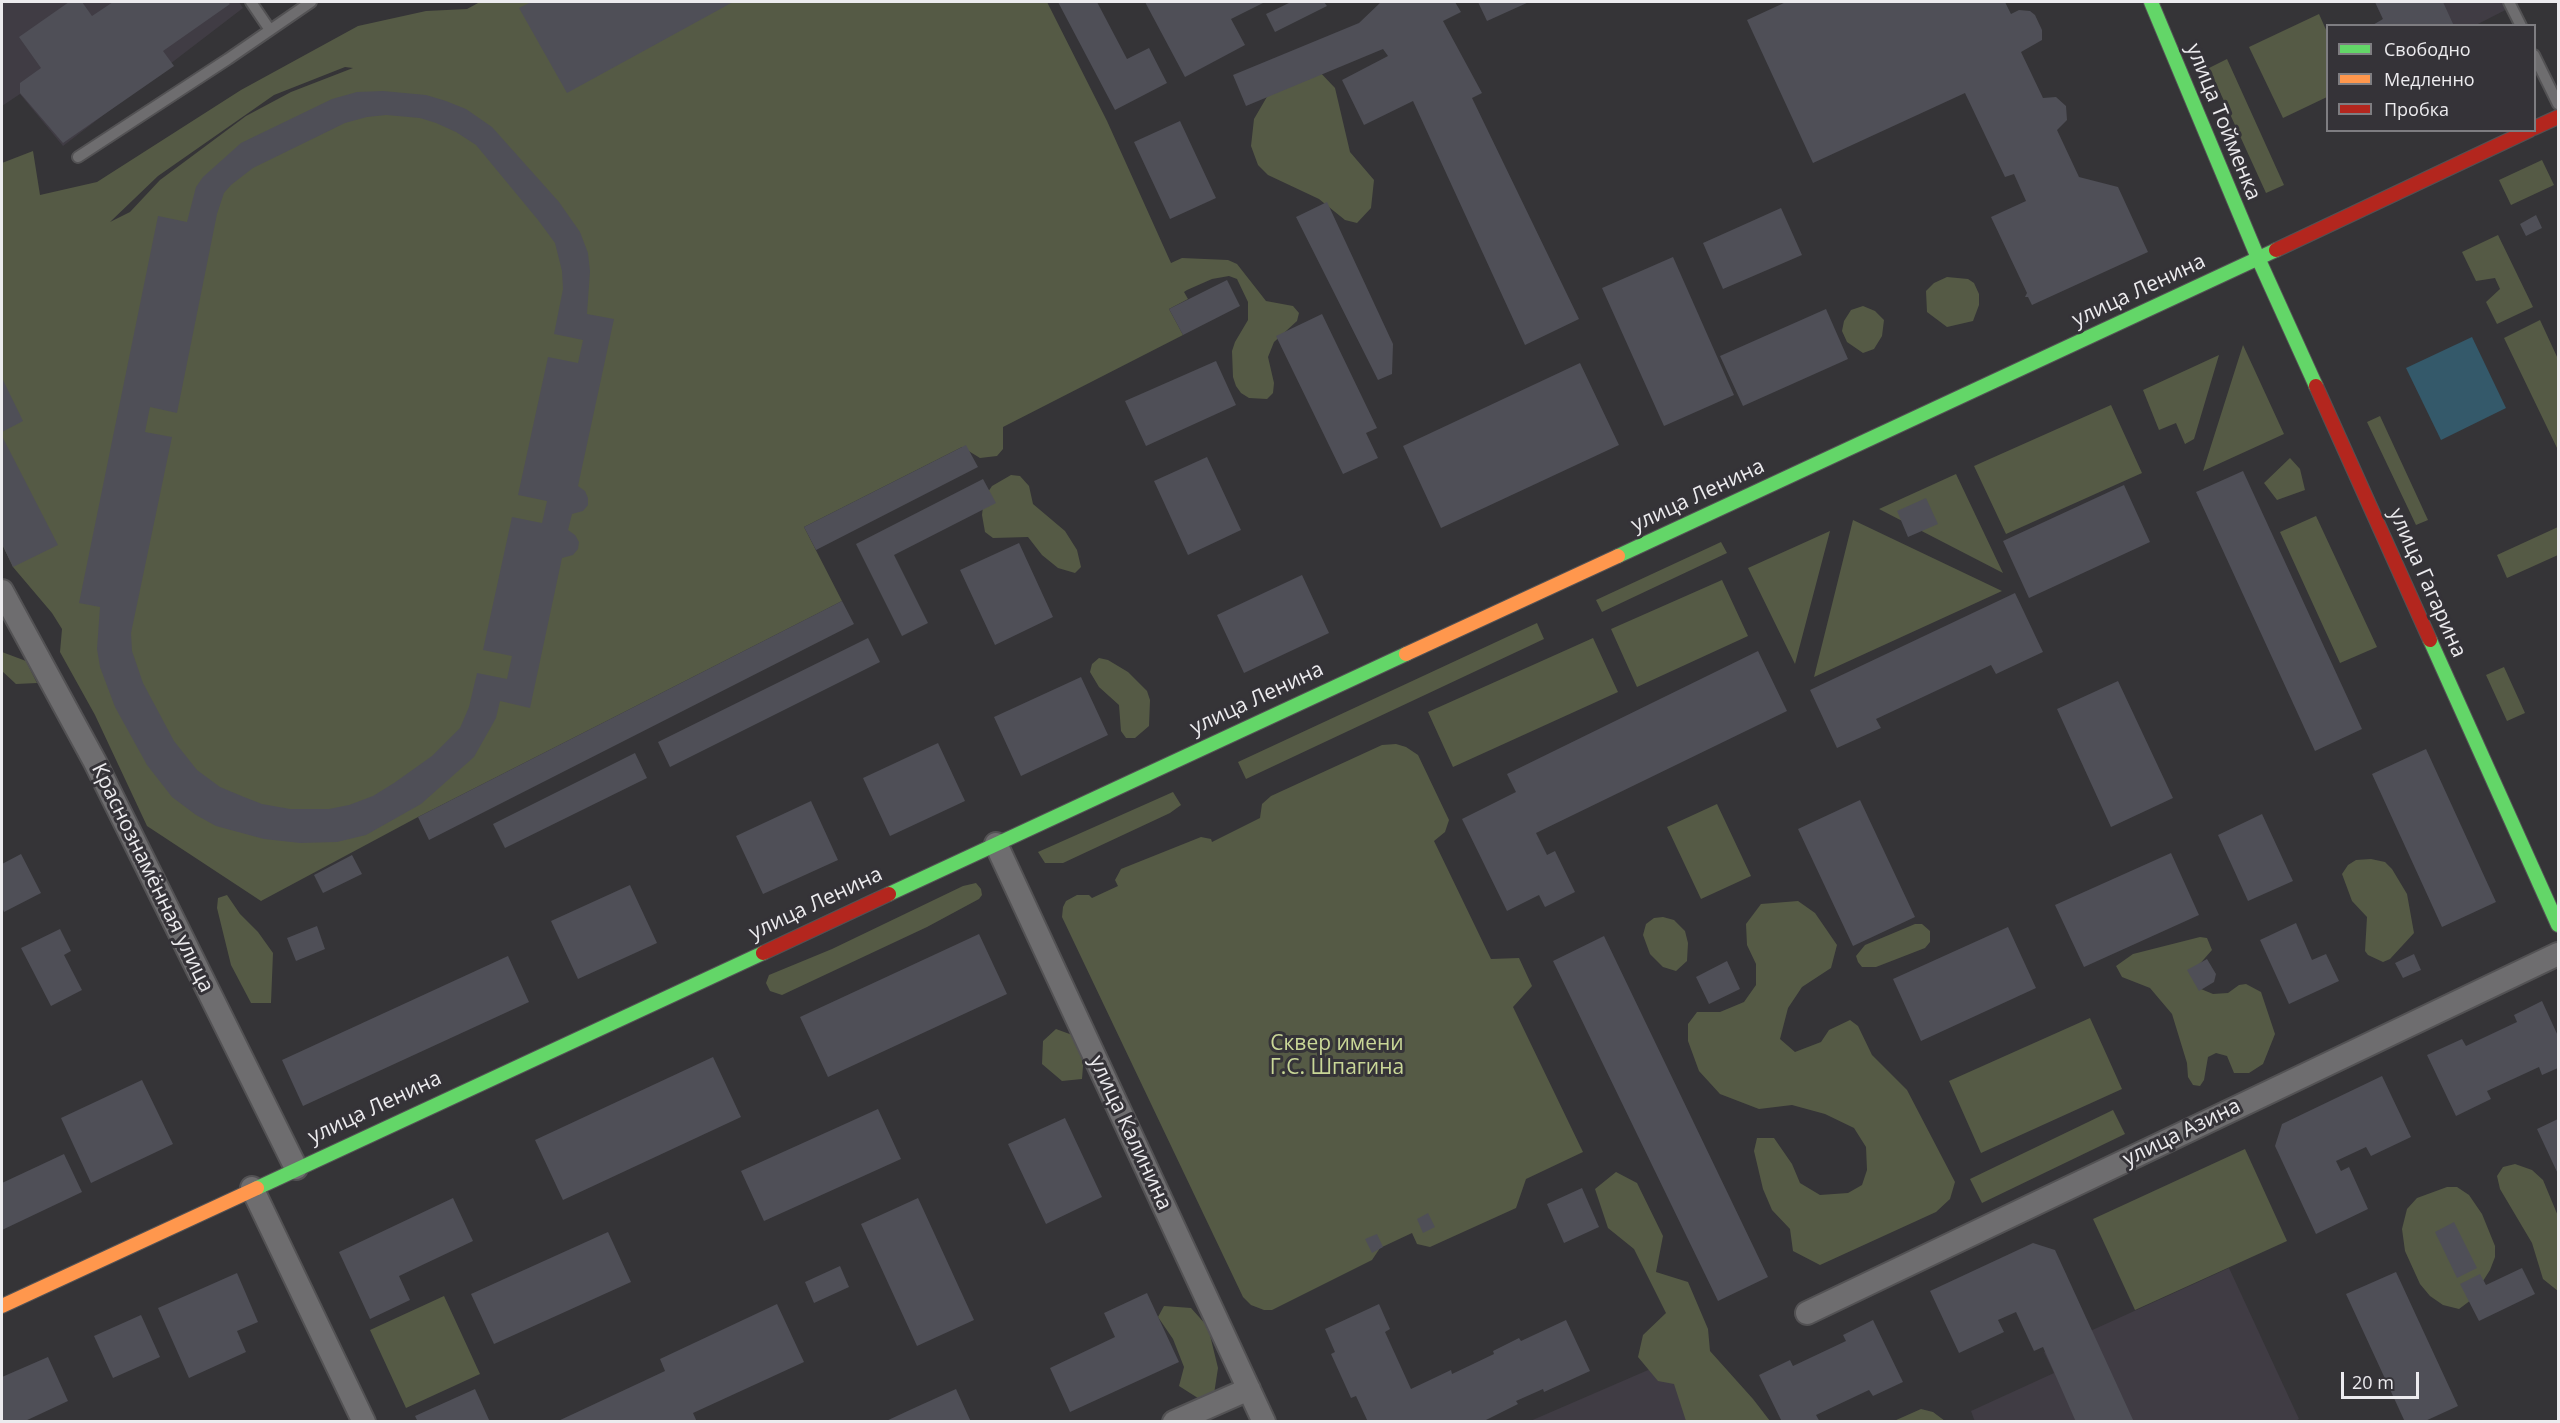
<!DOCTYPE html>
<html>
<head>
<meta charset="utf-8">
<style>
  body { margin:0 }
  #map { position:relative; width:2560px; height:1423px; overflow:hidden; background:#353437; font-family:"Open Sans",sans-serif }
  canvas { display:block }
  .frame { position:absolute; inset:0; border:3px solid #ecebee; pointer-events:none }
  .legend { position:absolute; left:2326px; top:24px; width:210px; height:108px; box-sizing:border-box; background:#353338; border:2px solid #7e7d81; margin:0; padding:8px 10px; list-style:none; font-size:18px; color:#ecebee }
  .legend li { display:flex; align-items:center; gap:12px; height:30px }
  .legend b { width:30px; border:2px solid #7e7d81 }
  .scale { position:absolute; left:2341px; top:1372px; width:78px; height:27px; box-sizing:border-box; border:3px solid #ecebee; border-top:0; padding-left:8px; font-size:18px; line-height:21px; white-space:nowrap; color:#ecebee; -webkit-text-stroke:4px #353338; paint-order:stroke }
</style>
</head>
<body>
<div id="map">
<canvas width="2560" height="1423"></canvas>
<div class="frame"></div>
<ul class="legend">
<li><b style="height:8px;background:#63d668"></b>Свободно</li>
<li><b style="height:8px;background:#ff974d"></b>Медленно</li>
<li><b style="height:8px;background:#b3261e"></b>Пробка</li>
</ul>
<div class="scale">20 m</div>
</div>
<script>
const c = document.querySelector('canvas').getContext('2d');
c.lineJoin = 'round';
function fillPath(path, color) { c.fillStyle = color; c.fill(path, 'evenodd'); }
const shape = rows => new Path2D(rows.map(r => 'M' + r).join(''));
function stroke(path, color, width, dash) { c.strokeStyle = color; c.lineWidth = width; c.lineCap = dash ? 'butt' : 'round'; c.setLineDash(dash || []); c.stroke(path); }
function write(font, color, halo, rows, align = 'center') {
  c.font = font + ' "Open Sans",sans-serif'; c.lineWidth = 6; c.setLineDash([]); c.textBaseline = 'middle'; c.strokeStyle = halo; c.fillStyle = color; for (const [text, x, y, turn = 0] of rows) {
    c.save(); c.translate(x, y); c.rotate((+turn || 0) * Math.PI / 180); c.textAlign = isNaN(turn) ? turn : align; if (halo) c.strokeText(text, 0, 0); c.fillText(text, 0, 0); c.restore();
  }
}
fillPath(shape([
  [2,2,239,2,243,8,63,146,20,94,2,106],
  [2375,2,2521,2,2476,25,2375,26,2383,19],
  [2229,1268,2299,1419,2294,1422,1975,1422,1971,1411,2054,1373,2044,1352],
  [1699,1348,1736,1422,1528,1422]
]), '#403c44');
fillPath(shape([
  [480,2,1047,2,1107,121,1171,263,1182,258,1228,260,1237,264,1266,301,1293,306,1299,313,1297,321,1274,342,1268,357,1274,383,1273,393,1267,399,1249,398,1241,393,1236,386,1233,377,1232,351,1235,342,1248,320,1248,302,1237,279,1229,276,1212,279,1187,290,1184,292,1188,299,1169,309,1183,335,1003,427,1003,449,997,456,980,458,962,447,804,527,842,601,418,817,261,901,147,826,95,715,60,652,62,629,52,613,13,567,2,544,2,163,33,151,40,195,97,182,241,90,358,26,426,11,467,9],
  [345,67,353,68,291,92,246,116,160,180,130,212,110,222,158,176,274,95],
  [2319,14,2327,32,2327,97,2283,118,2249,47],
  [2227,59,2284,185,2266,193,2209,68],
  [1316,68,1335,88,1350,152,1374,180,1371,208,1357,223,1345,220,1319,199,1268,175,1258,165,1251,146,1254,119,1268,95],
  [2542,160,2554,185,2511,205,2499,180],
  [2498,235,2533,307,2497,324,2486,302,2500,289,2495,278,2476,281,2462,252],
  [1947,277,1968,279,1974,283,1979,294,1979,305,1973,321,1947,327,1927,312,1926,291,1934,283],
  [1863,306,1875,311,1884,320,1882,336,1874,349,1863,353,1847,342,1842,331,1844,321,1851,310],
  [2540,320,2558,359,2558,450,2504,338],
  [2243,345,2284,434,2203,471],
  [2219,355,2194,439,2185,444,2176,423,2159,430,2143,390],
  [2111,405,2142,473,2006,534,1974,466],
  [2380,416,2428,520,2416,525,2367,422],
  [2290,458,2300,469,2305,490,2277,500,2264,483],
  [1956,474,2003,573,1879,509],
  [1011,475,1020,476,1029,486,1033,504,1065,531,1077,550,1081,567,1075,573,1058,568,1042,555,1028,537,993,538,985,532,982,515,984,498,992,486],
  [2316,516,2377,647,2340,663,2280,532],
  [1853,520,2002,591,1814,677],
  [2558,527,2558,555,2507,578,2497,555],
  [1830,531,1795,664,1748,568],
  [1721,542,1727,553,1602,612,1596,600],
  [1722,580,1748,636,1637,687,1611,629],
  [1537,623,1544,639,1246,779,1238,762],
  [1593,638,1618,692,1453,767,1428,712],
  [2,652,26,661,37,683,16,684,2,671],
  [1099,658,1108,660,1128,672,1147,691,1150,700,1149,726,1135,738,1126,738,1121,731,1119,705,1099,687,1090,672,1092,664],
  [2504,667,2525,713,2507,721,2486,675],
  [1396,744,1406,747,1418,755,1449,820,1445,832,1434,841,1491,959,1519,958,1532,986,1513,1007,1583,1152,1526,1179,1516,1208,1430,1247,1417,1244,1412,1233,1380,1248,1372,1260,1272,1310,1264,1310,1251,1305,1243,1297,1062,917,1063,907,1066,901,1077,895,1089,895,1092,898,1118,886,1115,880,1121,869,1201,837,1211,839,1212,842,1260,818,1262,804,1271,796,1382,745],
  [1173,792,1181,805,1170,813,1063,863,1045,863,1038,852],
  [1717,804,1751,876,1701,899,1667,827],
  [2371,859,2385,862,2392,869,2407,894,2414,933,2390,959,2383,962,2368,955,2365,951,2367,917,2352,901,2342,874,2348,865,2356,860],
  [976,883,981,889,982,895,979,899,927,927,782,995,770,991,766,983,769,975,832,949,963,886],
  [227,895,240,914,258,932,273,953,271,1003,251,1003,231,965,217,908,218,898],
  [1798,901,1815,913,1837,945,1831,968,1802,987,1788,1008,1780,1039,1795,1052,1821,1042,1829,1030,1850,1020,1858,1026,1872,1055,1907,1090,1955,1182,1950,1199,1936,1212,1820,1265,1793,1251,1790,1229,1772,1210,1763,1189,1754,1151,1757,1138,1774,1138,1792,1164,1800,1183,1820,1195,1848,1193,1862,1185,1867,1170,1866,1147,1854,1128,1825,1114,1792,1105,1759,1109,1720,1094,1699,1071,1688,1041,1688,1024,1697,1012,1720,1012,1744,1002,1756,985,1756,964,1747,945,1746,924,1761,904],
  [1663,917,1674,920,1685,931,1688,943,1687,961,1676,971,1663,967,1650,954,1643,935,1646,924,1654,918],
  [1915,924,1922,924,1930,931,1930,942,1925,948,1876,967,1862,967,1858,962,1856,956,1865,945],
  [2200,937,2207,938,2212,950,2197,967,2201,989,2213,994,2228,993,2239,985,2246,984,2261,992,2275,1034,2263,1064,2249,1073,2234,1073,2227,1056,2216,1053,2208,1057,2204,1080,2200,1086,2193,1085,2188,1077,2187,1063,2172,1014,2150,988,2122,977,2116,966,2133,954],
  [2090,1018,2122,1089,1981,1153,1949,1081],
  [1056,1029,1075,1036,1084,1054,1082,1079,1062,1081,1042,1064,1043,1041],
  [2113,1110,2125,1134,1982,1203,1970,1179],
  [2245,1149,2287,1241,2135,1310,2093,1219],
  [2515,1164,2532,1170,2543,1180,2558,1216,2558,1291,2543,1279,2532,1243,2500,1189,2497,1176,2503,1167],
  [1616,1172,1637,1183,1663,1236,1656,1272,1688,1282,1708,1329,1710,1351,1753,1399,1770,1421,1686,1421,1674,1384,1658,1381,1638,1357,1643,1335,1666,1313,1634,1249,1608,1228,1595,1189],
  [2447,1187,2457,1187,2469,1195,2482,1214,2495,1246,2495,1257,2490,1270,2471,1300,2459,1309,2443,1305,2430,1296,2420,1284,2405,1251,2402,1229,2407,1209,2417,1198],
  [444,1296,480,1374,406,1408,370,1330],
  [1164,1306,1191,1308,1208,1327,1218,1368,1214,1394,1201,1400,1179,1386,1184,1367,1173,1339,1158,1317],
  [1921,1409,1933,1412,1945,1421,1894,1421]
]), '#555a45');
fillPath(shape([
  [2472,337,2506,408,2441,440,2406,368]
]), '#34596a');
fillPath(shape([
  [69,2,82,2,92,16,113,2,228,2,230,4,163,51,174,66,63,143,20,93,20,83,41,68,19,37],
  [531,2,733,2,567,93,519,8],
  [1058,2,1097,2,1127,59,1149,48,1167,83,1115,110],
  [1145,2,1265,2,1231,19,1245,45,1185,77],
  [1291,2,1324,2,1327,6,1275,32,1266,14],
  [1381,2,1455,2,1461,12,1443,21,1482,93,1472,98,1579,319,1525,345,1413,101,1364,125,1342,80,1388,56,1383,49,1246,106,1233,75,1359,23],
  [1478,2,1529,2,1487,21],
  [1786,2,2005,2,2011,14,2019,10,2030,11,2035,15,2042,30,2042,40,2021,52,2043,98,2056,97,2066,106,2067,120,2057,130,2079,177,2118,187,2148,252,2032,305,2028,297,2025,297,2027,293,1991,217,2026,201,2014,174,2005,177,1965,93,1813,163,1747,20],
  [2375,2,2443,2,2454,26,2371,26,2383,19],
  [383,91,426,95,446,101,466,109,492,127,559,202,580,232,588,253,590,271,587,314,614,319,578,486,585,491,588,498,588,505,583,511,572,514,568,530,575,535,579,542,578,549,573,555,562,558,530,708,500,701,496,718,474,757,421,804,366,835,337,842,300,843,264,839,216,826,196,815,172,797,147,765,115,707,100,667,97,649,100,607,79,603,158,216,187,222,196,187,203,177,241,143,332,99,357,92],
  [386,115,420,118,436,123,456,132,476,145,538,220,555,243,562,271,563,289,554,334,583,340,578,363,548,357,518,495,547,501,542,523,512,517,483,650,512,656,507,679,477,673,469,707,460,728,432,756,394,783,373,796,349,805,329,809,290,809,262,804,244,797,220,787,197,770,174,741,143,683,132,651,131,633,172,437,145,432,150,407,177,413,217,214,224,193,231,185,253,168,345,123,367,117],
  [1180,121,1216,198,1170,219,1134,142],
  [1327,202,1393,344,1392,374,1378,380,1296,217],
  [1781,208,1802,255,1723,289,1703,243],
  [2536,215,2542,228,2526,236,2520,224],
  [1673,257,1734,395,1664,426,1602,288],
  [1227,280,1240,306,1183,335,1169,309],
  [1826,309,1848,359,1743,406,1720,356],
  [1322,314,1377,428,1366,433,1378,458,1343,474,1276,336],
  [1216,361,1236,405,1146,446,1125,401],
  [1580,363,1619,445,1441,528,1403,446],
  [2,378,23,421,2,432],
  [2,436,58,545,13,567,2,544],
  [966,445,978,467,816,550,804,527],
  [1207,457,1241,530,1188,555,1154,481],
  [2243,471,2362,729,2315,751,2196,492],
  [983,479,996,503,894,555,928,623,902,636,856,544],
  [2124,485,2150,542,2029,598,2003,541],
  [1926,498,1938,524,1908,537,1897,511],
  [1019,543,1053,617,995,645,960,570],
  [1302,575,1329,633,1244,673,1217,615],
  [2015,593,2043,652,1996,674,1991,665,1876,719,1881,728,1837,748,1810,690],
  [842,601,854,624,429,840,418,817],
  [868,638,880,662,670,767,658,742],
  [1758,651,1787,711,1536,833,1547,855,1555,851,1575,892,1545,907,1539,895,1507,911,1462,819,1516,792,1507,774],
  [1081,677,1108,735,1021,776,994,717],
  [2118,681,2173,798,2111,827,2057,709],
  [938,743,965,801,890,836,863,778],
  [2426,749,2496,902,2442,927,2372,774],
  [635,753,647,778,505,848,493,824],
  [1860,800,1915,917,1853,946,1798,829],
  [811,801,838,860,763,894,736,836],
  [2262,814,2293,881,2248,901,2218,835],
  [2171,853,2199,915,2084,967,2055,905],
  [21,854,41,893,4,912,2,907,2,864],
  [352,855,362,874,323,893,314,875],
  [630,885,657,943,578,979,551,921],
  [2296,923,2312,960,2326,954,2339,981,2289,1004,2260,940],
  [317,926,325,949,296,961,287,938],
  [2008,927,2036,988,1921,1041,1893,979],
  [60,929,71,951,64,955,82,990,51,1006,21,948],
  [979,934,1007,994,828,1077,800,1017],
  [1604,936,1768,1277,1718,1301,1553,961],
  [2414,954,2421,970,2403,978,2395,963],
  [508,956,529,1002,303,1106,282,1060],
  [2207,959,2216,974,2214,982,2199,991,2187,970],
  [1727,961,1740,989,1709,1004,1696,977],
  [2542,1001,2558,1036,2558,1068,2542,1075,2539,1067,2487,1091,2491,1099,2456,1116,2427,1055,2462,1039,2466,1046,2517,1022,2514,1015],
  [713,1057,741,1117,563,1200,535,1140],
  [2382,1076,2411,1137,2371,1156,2366,1147,2336,1161,2341,1171,2349,1167,2368,1209,2316,1234,2275,1146,2282,1124],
  [142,1080,173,1144,91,1183,61,1118],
  [878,1109,901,1159,764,1221,741,1171],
  [1065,1118,1102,1197,1046,1224,1008,1144],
  [2558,1119,2558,1174,2537,1129],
  [64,1154,82,1192,2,1230,2,1183],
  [1582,1188,1599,1227,1564,1243,1547,1204],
  [453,1198,473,1241,399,1276,410,1300,370,1319,339,1252],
  [918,1198,974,1320,917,1346,861,1224],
  [1428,1213,1435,1227,1423,1233,1417,1219],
  [2454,1222,2477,1268,2457,1278,2435,1232],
  [608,1232,631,1282,494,1344,471,1294],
  [1377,1234,1383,1247,1372,1253,1365,1239],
  [2033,1243,2055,1250,2134,1422,2076,1422,2043,1347,2034,1351,2016,1312,1998,1320,2004,1332,1959,1353,1930,1291],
  [840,1266,849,1287,814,1303,805,1282],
  [2522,1268,2535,1294,2479,1321,2460,1284,2480,1274,2486,1285],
  [2396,1272,2458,1406,2423,1422,2405,1422,2346,1294],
  [237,1273,258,1322,237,1331,246,1352,189,1378,158,1308],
  [1147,1293,1179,1362,1070,1412,1050,1368,1115,1337,1104,1313],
  [777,1304,804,1362,693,1413,697,1422,556,1422,665,1371,660,1359],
  [1379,1304,1390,1329,1385,1332,1411,1389,1451,1370,1452,1374,1494,1354,1493,1351,1519,1338,1521,1341,1566,1320,1590,1371,1544,1392,1543,1389,1516,1401,1518,1404,1482,1422,1368,1422,1356,1396,1351,1398,1331,1354,1335,1352,1325,1329],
  [141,1315,160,1357,113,1378,94,1336],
  [1873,1320,1903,1382,1873,1396,1869,1390,1816,1415,1820,1422,1782,1422,1759,1375,1790,1360,1793,1366,1846,1341,1843,1335],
  [48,1357,68,1401,23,1422,2,1422,2,1377],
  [475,1389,490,1422,418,1422,415,1416],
  [956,1389,971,1422,884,1422,912,1409]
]), '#4f4f57');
const lane = shape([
  [251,2,270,30],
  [2509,2,2521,26],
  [2534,55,2558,104],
  [78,157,228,59,311,2]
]);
const street = shape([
  [2,591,95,762,296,1168],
  [996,844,1264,1422],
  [252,1188,364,1422],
  [1807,1313,2558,954],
  [1174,1422,1249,1389]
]);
const fast = shape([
  [2151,2,2258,258,2316,386],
  [1618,556,2276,250],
  [2430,640,2558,925],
  [889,894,1406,654],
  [257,1188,763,953]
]);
const slow = shape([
  [1406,654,1618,556],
  [2,1306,257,1188]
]);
const jam = shape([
  [2534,128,2558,117],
  [2276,250,2530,130],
  [2316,386,2430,640],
  [763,953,889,894]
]);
stroke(lane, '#535254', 14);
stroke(street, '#535254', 26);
stroke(fast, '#535254', 16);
stroke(slow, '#535254', 16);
stroke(jam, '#535254', 16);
stroke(lane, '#6e6d6f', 10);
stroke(street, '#6e6d6f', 22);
stroke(fast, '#63d668', 14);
stroke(slow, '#ff974d', 14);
stroke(jam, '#b3261e', 14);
write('21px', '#ecebee', '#353338', [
  ["улица Тойменка",2223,122,68],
  ["улица Ленина",2139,291,-25],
  ["улица Ленина",1698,496,-25],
  ["улица Гагарина",2427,583,66],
  ["улица Ленина",1257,699,-25],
  ["Краснознамённая улица",152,878,64],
  ["улица Ленина",816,904,-25],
  ["улица Ленина",375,1108,-25],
  ["улица Калинина",1130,1133,65],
  ["улица Азина",2182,1133,-26]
]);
write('21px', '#c9d797', '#353338', [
  ["Сквер имени",1337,1044],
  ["Г.С. Шпагина",1337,1068]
]);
</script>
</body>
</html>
